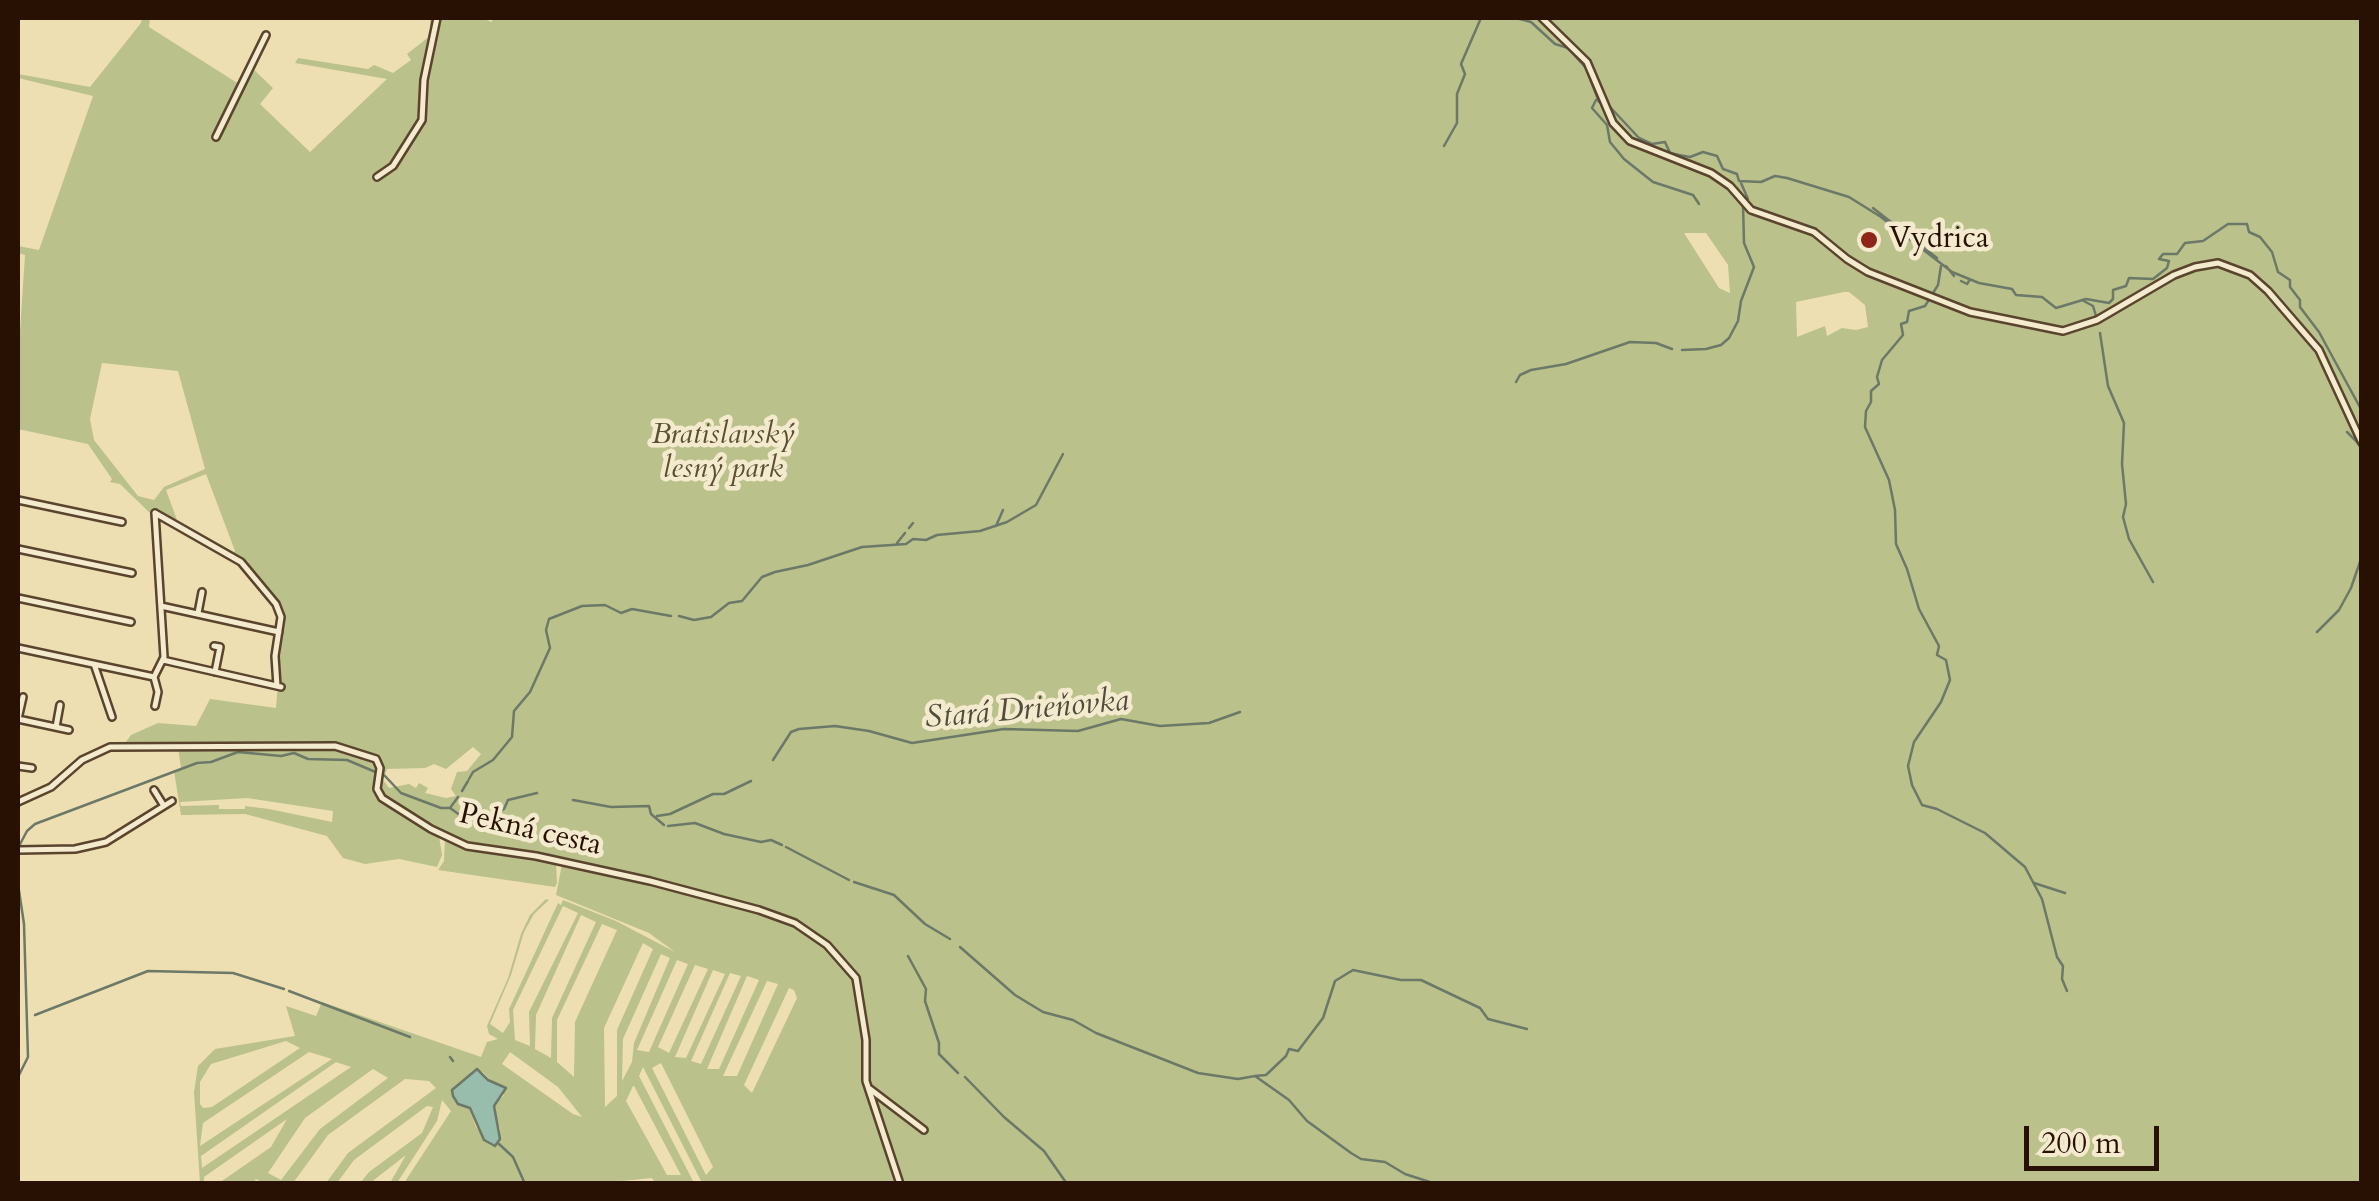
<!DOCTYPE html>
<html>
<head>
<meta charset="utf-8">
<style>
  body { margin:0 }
  #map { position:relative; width:2379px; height:1201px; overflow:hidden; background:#eedfb2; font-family:Cardo,serif }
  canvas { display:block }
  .frame { position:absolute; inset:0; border:20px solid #281102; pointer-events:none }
  .scale { position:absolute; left:2024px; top:1126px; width:135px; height:45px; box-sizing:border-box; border:5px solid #281102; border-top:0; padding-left:12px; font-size:30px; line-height:35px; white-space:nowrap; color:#281102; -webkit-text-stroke:8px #f4eacd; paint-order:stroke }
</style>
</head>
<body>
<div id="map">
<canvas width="2379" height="1201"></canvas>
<div class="frame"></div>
<div class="scale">200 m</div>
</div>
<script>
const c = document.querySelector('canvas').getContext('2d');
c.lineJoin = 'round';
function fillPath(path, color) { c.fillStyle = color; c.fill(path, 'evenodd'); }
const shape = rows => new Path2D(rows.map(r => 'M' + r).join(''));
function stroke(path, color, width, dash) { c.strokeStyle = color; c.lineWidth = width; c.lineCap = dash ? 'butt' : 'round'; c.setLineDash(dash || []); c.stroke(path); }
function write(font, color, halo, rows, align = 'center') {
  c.font = font + ' Cardo,serif'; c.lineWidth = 9; c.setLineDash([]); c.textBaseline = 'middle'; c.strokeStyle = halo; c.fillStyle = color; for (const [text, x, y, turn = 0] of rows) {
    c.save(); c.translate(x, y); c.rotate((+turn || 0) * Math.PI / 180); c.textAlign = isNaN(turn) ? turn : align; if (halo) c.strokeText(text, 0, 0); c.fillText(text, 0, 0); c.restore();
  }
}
fillPath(shape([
  [142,18,150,18,149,27,242,86,251,67,273,88,260,104,310,152,387,79,295,63,298,58,368,69,374,65,393,73,411,60,407,54,430,36,430,18,481,18,492,22,492,18,2361,18,2361,1183,702,1183,643,1067,639,1076,694,1183,655,1183,652,1178,591,1184,404,1183,451,1111,442,1100,437,1121,397,1183,390,1183,406,1155,370,1183,360,1183,369,1172,422,1133,433,1107,427,1106,354,1160,337,1183,326,1183,348,1153,436,1088,429,1081,405,1079,328,1135,293,1183,264,1183,256,1179,253,1183,219,1183,271,1147,287,1119,204,1177,204,1183,200,1183,194,1092,198,1066,215,1049,295,1036,286,1006,316,1016,322,1002,481,1057,487,1042,498,1039,489,1034,487,1026,508,978,521,934,530,915,546,899,549,900,534,914,524,932,511,975,490,1024,503,1033,510,1022,509,1009,558,903,561,905,563,900,616,921,675,952,649,933,556,895,562,864,698,895,693,890,553,856,469,842,422,820,387,798,376,780,375,791,381,800,439,836,442,855,437,867,399,859,365,864,343,858,327,836,245,814,181,815,174,771,181,768,178,747,172,743,126,742,131,735,158,723,196,726,210,699,276,708,284,610,247,563,154,511,153,516,120,484,110,482,112,479,88,444,18,429,18,362,25,255,18,253,18,246,39,250,93,96,18,78,18,74,90,87,141,23],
  [1684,233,1706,233,1728,265,1730,293,1719,288],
  [1844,292,1849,292,1865,305,1868,327,1856,330,1842,328,1827,336,1825,326,1797,337,1796,302],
  [102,363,178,371,205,469,164,487,154,500,138,496,94,440,90,419],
  [206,474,235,551,234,552,177,520,166,490],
  [473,747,481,754,467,771,457,772,451,789,456,796,446,798,425,793,428,788,419,783,416,788,409,784,389,788,383,780,387,769,425,768,434,764,446,769],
  [247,798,333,811,332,822,269,809,245,806,245,809,219,809,219,805,181,806,180,802],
  [563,906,578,913,529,1012,530,1046,515,1040,513,1010],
  [581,915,596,922,552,1018,551,1058,535,1049,536,1015],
  [602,924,617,930,575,1022,574,1077,557,1062,557,1020],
  [643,943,653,949,617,1030,617,1096,605,1107,604,1028],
  [661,954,670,958,634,1043,632,1062,622,1081,623,1039],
  [677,960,688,964,649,1052,637,1050],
  [695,965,708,969,669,1053,658,1047],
  [713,970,725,974,686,1058,675,1057],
  [730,973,741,976,701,1064,691,1061],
  [747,976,759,980,719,1069,707,1069],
  [767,981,778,984,737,1076,723,1076],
  [789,988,794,990,797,998,752,1093,744,1085],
  [286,1041,300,1048,212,1107,203,1108,200,1104,200,1082,211,1064],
  [309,1052,332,1059,200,1146,203,1123],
  [510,1052,558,1087,582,1117,573,1114,502,1064],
  [336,1062,351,1067,202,1168,201,1156],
  [661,1063,713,1167,706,1175,652,1068],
  [373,1069,388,1078,320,1129,281,1180,268,1173,305,1118],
  [473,1071,483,1072,504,1095,494,1106,500,1130,491,1146,476,1127,469,1108,452,1090],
  [633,1086,634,1086,681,1175,667,1175,626,1101],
  [445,838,472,849,556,862,557,883,555,887,438,870,444,861]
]), '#bac18b');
const water = shape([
  [477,1069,488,1080,506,1088,494,1106,500,1139,495,1146,484,1140,470,1108,458,1104,453,1096,452,1090,477,1069]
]);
fillPath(water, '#99bdac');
stroke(water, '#6c7868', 2.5);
stroke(shape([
  [1516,18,1531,22,1555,44,1568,48,1586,68,1599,102,1611,108,1639,138,1652,144,1665,142,1670,153,1679,155,1690,157,1703,152,1717,156,1723,169,1737,174,1739,181,1761,182,1775,176,1787,178,1849,197,1881,217,1952,272,1979,283,2012,289,2016,295,2042,297,2056,308,2086,299,2109,303,2113,299,2113,290,2126,286,2129,278,2153,279,2167,268,2169,261,2159,259,2163,254,2177,254,2185,243,2203,241,2228,224,2247,224,2249,232,2260,237,2272,252,2278,272,2290,280,2290,287,2300,300,2300,307,2319,332,2362,411],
  [1596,100,1592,108,1607,125,1610,142,1624,159,1653,182,1693,195,1699,204],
  [1444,146,1457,123,1457,94,1465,74,1461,64,1481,18],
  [1741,183,1748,199],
  [1873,208,1937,258],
  [1941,266,1938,285,1925,306,1909,311,1907,322,1901,324,1903,335,1882,360,1877,377,1879,384,1871,391,1871,402,1866,411,1865,427,1889,480,1895,510,1896,544,1907,569,1919,609,1939,646,1937,655,1946,660,1950,680,1941,702,1914,742,1908,766,1912,785,1922,805,1937,809,1985,833,2025,867,2042,899,2057,957,2063,966,2062,979,2067,991],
  [1946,266,1954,276],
  [1961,281,1967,284,1969,281],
  [2082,300,2093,306,2096,316],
  [2100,333,2108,386,2124,423,2122,464,2126,504,2123,517,2129,539,2153,582],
  [1682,350,1706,349,1721,345,1729,338,1738,321,1741,301,1754,267,1744,243,1743,204],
  [1516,382,1520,375,1531,370,1566,364,1630,342,1656,343,1672,349],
  [2347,432,2362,447],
  [996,526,1003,510],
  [909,528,913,523],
  [897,543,905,533],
  [679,616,694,620,711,617,729,603,742,601,762,577,775,572,808,565,862,547,906,544,913,539,926,540,937,535,980,531,1007,522,1036,505,1063,454],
  [2317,632,2339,610,2351,588,2362,556],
  [773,760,791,732,799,729,835,726,869,731,912,743,1004,729,1078,731,1121,719,1160,726,1209,723,1240,712],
  [469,779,473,772,493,760,512,737,514,711,530,692,550,648,546,630,549,619,582,606,605,605,621,613,632,609,671,616],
  [462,791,468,781],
  [573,800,611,807,649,806,651,814,664,825],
  [450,808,458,797],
  [657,816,670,814,713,794,724,794,751,781],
  [668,826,695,823,724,834,761,842,771,840,782,845],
  [786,847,849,880],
  [18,848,27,831,35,824,197,763,211,762,238,752,281,756,294,753,308,759,347,760,385,776,401,793,441,808,450,808,464,818,495,815,504,809,508,800,537,793],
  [854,882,894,895,925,924,950,939],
  [2034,883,2065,893],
  [18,884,24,924,28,1057,18,1077],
  [960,947,1015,995,1043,1012,1073,1020,1096,1033,1198,1073,1238,1079,1255,1076,1289,1100,1307,1121,1351,1153,1361,1159,1385,1162,1405,1174,1436,1184],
  [908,956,926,989,925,1001,939,1043,939,1054,958,1073],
  [289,991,410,1037],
  [35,1015,148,971,233,973,284,989],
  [450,1057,453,1061],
  [1255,1076,1266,1075,1286,1056,1289,1049,1298,1051,1323,1018,1335,981,1353,970,1401,980,1421,980,1480,1008,1488,1019,1527,1029],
  [965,1077,1004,1117,1044,1151,1067,1184],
  [499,1144,513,1157,525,1184]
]), '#6c7868', 2.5);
const minor = shape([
  [1542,18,1587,62,1613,123,1630,141,1711,173,1730,186,1751,210,1814,232,1847,259,1868,272,1970,312,2063,331,2097,320,2174,275,2195,267,2218,263,2250,275,2268,291,2319,350,2362,443],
  [216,137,266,35],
  [377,177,393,166,422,120,424,80,437,18],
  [18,500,122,522],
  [155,513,241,562,276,604,281,617,275,656,277,686],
  [155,513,164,657,154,677,158,692,155,706],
  [18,549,132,573],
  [18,598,131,622],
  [161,606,279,632],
  [198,613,202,592],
  [214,646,220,647,215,672],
  [18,648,154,677],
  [163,660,281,687],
  [94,664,112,717],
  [18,719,69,730],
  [18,719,23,697],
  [56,727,60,705],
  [18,766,32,768],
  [154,790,164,806],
  [18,802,51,787,82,760,110,747,335,746,376,759,380,768,377,789,382,798,431,829,467,846,536,856,650,881,759,910,795,923,827,945,856,978,866,1040,866,1081,900,1184],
  [18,850,75,849,106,842,172,801],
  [870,1089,924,1130]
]);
stroke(minor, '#5a442e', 10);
stroke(minor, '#f4eacd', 5);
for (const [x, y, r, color] of [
  [1869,240,10,"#8f2418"]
]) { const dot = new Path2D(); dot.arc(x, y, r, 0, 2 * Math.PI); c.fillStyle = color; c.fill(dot); stroke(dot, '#f4eacd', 4); }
write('30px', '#281102', '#f4eacd', [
  ["Vydrica",1889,240]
], 'left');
write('italic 30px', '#5b4f32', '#f4eacd', [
  ["Bratislavský",723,436],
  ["lesný park",723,470]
]);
write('30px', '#281102', '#f4eacd', [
  ["Pekná cesta",530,831,13]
]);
write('italic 32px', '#504d3e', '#f4eacd', [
  ["Stará Drieňovka",1027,711,-5]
]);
</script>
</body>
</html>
